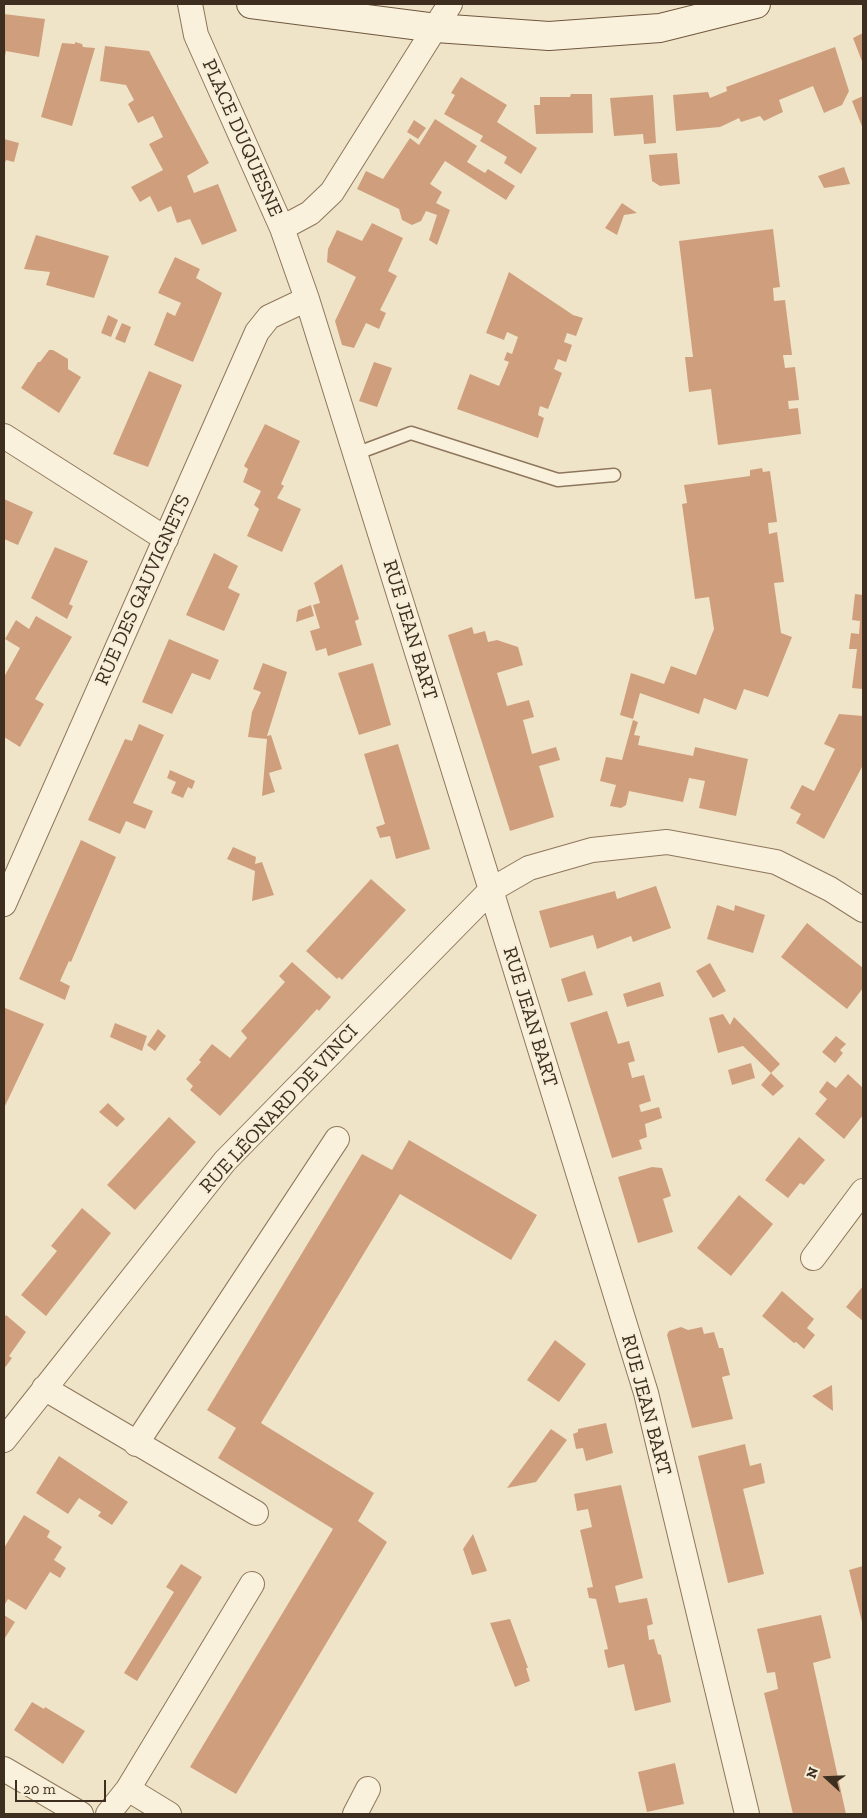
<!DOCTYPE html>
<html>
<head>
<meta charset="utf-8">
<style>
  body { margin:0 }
  #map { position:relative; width:867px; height:1818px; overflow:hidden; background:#f0e4c8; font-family:"Zilla Slab",serif }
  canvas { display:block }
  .frame { position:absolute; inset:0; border:5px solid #3d2e20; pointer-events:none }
  .north { position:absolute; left:802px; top:1753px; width:50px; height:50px; -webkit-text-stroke:4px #f7eed8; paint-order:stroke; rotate:290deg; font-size:14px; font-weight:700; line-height:20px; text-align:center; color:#3d2e20 }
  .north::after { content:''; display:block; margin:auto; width:18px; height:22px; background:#3d2e20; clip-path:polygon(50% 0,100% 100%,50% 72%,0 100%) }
  .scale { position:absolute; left:15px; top:1780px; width:91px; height:22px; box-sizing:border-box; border:2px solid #3d2e20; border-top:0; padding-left:6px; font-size:15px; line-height:18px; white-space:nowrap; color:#3d2e20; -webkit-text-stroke:4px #f7eed8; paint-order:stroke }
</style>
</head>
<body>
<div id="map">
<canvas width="867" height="1818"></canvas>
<div class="frame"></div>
<div class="north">N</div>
<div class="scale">20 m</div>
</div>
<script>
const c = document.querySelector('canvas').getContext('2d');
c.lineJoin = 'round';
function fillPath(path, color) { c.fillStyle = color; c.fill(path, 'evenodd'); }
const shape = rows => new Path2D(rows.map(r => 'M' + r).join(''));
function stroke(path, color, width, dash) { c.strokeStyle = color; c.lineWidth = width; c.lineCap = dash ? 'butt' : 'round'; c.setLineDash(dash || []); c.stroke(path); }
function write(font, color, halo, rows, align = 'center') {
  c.font = font + ' "Zilla Slab",serif'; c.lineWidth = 4.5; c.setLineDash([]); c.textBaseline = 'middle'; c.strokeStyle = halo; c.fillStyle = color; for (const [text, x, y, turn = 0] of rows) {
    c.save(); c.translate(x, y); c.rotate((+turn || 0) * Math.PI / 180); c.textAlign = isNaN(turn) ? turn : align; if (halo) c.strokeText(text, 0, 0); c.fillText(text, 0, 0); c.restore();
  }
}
fillPath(shape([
  [4,14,45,19,39,57,6,51,4,61],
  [863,33,863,64,853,38],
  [75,42,82,44,83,47,95,48,72,126,41,117,62,43,75,44],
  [105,46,149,51,209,163,187,176,194,193,218,184,237,231,202,245,190,219,177,223,171,206,158,212,150,196,140,202,131,187,163,170,149,144,163,137,153,116,138,123,128,104,134,100,126,85,100,81],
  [835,47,849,91,842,105,824,113,813,86,779,100,783,112,764,121,760,116,741,122,739,118,720,127,676,131,673,95,708,92,710,98,727,91,726,87],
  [461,77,507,105,497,122,537,148,521,174,504,163,507,157,480,141,483,136,444,114,455,95,451,93],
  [571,94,592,94,593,133,536,134,534,105,540,105,540,97,570,97],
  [653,95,656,143,644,144,643,134,614,136,610,98],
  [863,96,863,129,852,101],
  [435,119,477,146,467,162,485,173,488,169,515,186,506,200,445,161,430,184,442,192,436,203,450,210,437,245,429,240,437,215,426,211,421,221,412,225,402,220,399,209,357,189,366,171,383,179,410,138,419,145],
  [414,120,426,128,418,139,407,132],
  [4,139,19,143,14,162,6,160,4,165],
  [677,153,680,184,660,186,652,181,649,155],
  [844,167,850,184,824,188,818,176],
  [622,203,637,213,624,215,617,235,605,228],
  [372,223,403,238,388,271,397,276,380,310,386,313,379,329,366,323,354,348,342,345,335,321,356,277,327,262,328,249,337,230,362,241],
  [773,229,780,287,773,288,774,301,785,300,792,355,783,355,785,368,795,367,799,400,788,401,789,409,798,408,801,434,718,445,711,389,689,392,685,357,693,357,679,241],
  [36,235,109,256,94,298,46,285,50,272,24,269],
  [175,257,200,269,196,278,222,293,193,362,154,345,167,312,175,316,181,303,158,293],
  [509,272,573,315,583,318,576,336,567,333,564,342,572,345,566,362,558,359,554,369,562,373,548,409,540,406,538,415,544,418,538,438,457,409,470,374,499,386,509,362,504,360,507,352,512,354,518,337,507,332,504,340,486,333],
  [108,315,118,320,111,337,101,333],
  [122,323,131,327,125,343,115,339],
  [49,350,53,350,68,359,68,369,81,377,59,413,21,388,38,362,40,362],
  [374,362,392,368,377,407,359,401],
  [149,371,182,385,148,467,113,454],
  [265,424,300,441,281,484,284,486,277,498,301,509,282,552,247,536,259,509,254,505,261,491,243,482,248,469,244,466],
  [762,468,763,472,770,471,777,522,768,523,769,534,777,532,784,582,774,583,781,633,792,637,768,697,744,689,736,710,704,698,699,714,640,693,633,719,620,715,631,673,664,684,671,666,696,675,714,629,709,597,695,599,682,504,687,503,684,485,750,476,750,470],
  [4,499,33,512,18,545,4,539],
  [55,547,88,561,69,604,73,606,67,619,31,598],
  [214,553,238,566,228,588,240,594,224,631,186,615],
  [342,564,359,619,355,621,362,645,328,656,326,648,316,651,310,631,320,628,313,605,320,603,314,583],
  [855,594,863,595,863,689,852,688,857,649,849,649,851,633,859,634,860,621,852,620],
  [311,605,314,616,296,622,298,610],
  [36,616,72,637,35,699,44,704,20,747,4,737,4,677,20,648,5,639,16,620,29,629],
  [472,627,474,634,485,631,488,642,497,640,518,647,523,665,497,673,507,706,529,700,534,717,523,720,532,754,556,747,560,760,539,766,554,817,510,831,448,635],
  [169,639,219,660,210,680,192,673,172,714,142,702],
  [263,663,287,672,267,736,271,735,282,769,269,773,275,792,262,796,267,739,248,737,252,712,261,692,253,689],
  [373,663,391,725,359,735,338,673],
  [839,714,863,716,863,765,824,839,796,823,801,814,790,808,802,785,814,791,835,749,824,744],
  [633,720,638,722,634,735,640,736,638,745,693,756,695,747,748,759,736,816,699,808,705,781,689,778,683,802,629,791,626,805,621,808,610,806,616,785,600,781,606,757,622,760],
  [139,724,164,735,133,803,153,811,145,829,126,821,120,834,88,820,125,739,132,741],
  [398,744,430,849,396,859,390,836,380,838,376,827,385,824,364,754],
  [170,770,195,781,192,789,188,787,183,798,171,793,176,782,167,778],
  [81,840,116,857,71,962,69,961,60,981,70,986,65,1000,19,979],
  [233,847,256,857,255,864,262,862,274,895,252,901,255,871,227,859],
  [371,879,406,910,342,980,339,977,337,979,306,951],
  [656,886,671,928,633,942,631,936,597,949,593,935,550,948,539,911,615,891,617,899],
  [717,905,734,911,735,905,765,915,753,953,707,939],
  [807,923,863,968,863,988,847,1009,781,957],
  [292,962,331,997,319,1011,317,1009,220,1116,190,1090,193,1086,186,1079,201,1062,199,1060,212,1044,230,1058,247,1038,241,1031,285,982,279,976],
  [710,963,726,991,713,998,696,971],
  [585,971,593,995,568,1002,561,979],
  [660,982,664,996,627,1007,623,994],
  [5,1008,44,1024,4,1108,4,1011],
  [607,1011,618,1044,629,1041,635,1061,628,1063,632,1078,644,1075,651,1101,639,1105,641,1112,659,1107,662,1118,645,1124,647,1137,639,1140,642,1149,612,1158,570,1023],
  [723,1014,730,1025,734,1017,780,1064,771,1073,743,1046,718,1053,709,1018],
  [115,1023,147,1036,142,1051,110,1037],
  [158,1029,166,1036,155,1051,147,1045],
  [836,1036,846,1044,840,1050,843,1053,835,1063,822,1052],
  [751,1063,755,1078,732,1085,728,1070],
  [771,1073,784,1086,773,1096,761,1085],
  [848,1074,863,1088,863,1115,844,1139,815,1114,827,1099,819,1092,827,1081,836,1088],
  [108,1103,125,1119,117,1127,99,1112],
  [169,1117,196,1142,135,1210,107,1185],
  [799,1137,825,1160,804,1185,800,1183,788,1198,765,1180],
  [409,1140,537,1215,511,1260,400,1194,261,1423,374,1493,358,1521,387,1542,236,1794,190,1767,333,1529,218,1458,236,1428,207,1410,362,1154,392,1170],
  [652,1167,662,1168,671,1196,663,1199,673,1232,638,1243,618,1177],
  [739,1195,773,1224,731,1276,697,1248],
  [82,1208,111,1233,46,1316,21,1295,57,1251,51,1246],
  [863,1286,863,1321,846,1307],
  [782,1291,814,1319,807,1328,815,1335,804,1349,796,1342,794,1343,762,1316],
  [6,1315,26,1332,9,1356,12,1358,4,1369,4,1318],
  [681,1327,688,1330,702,1327,704,1334,714,1332,719,1348,723,1348,730,1375,722,1377,733,1419,692,1428,667,1335,669,1331],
  [555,1340,586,1364,559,1402,527,1380],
  [832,1385,833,1411,812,1396],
  [606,1423,613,1453,586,1461,583,1448,576,1449,573,1434,578,1432,578,1429],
  [551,1429,567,1440,536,1482,507,1488],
  [745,1444,750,1466,761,1463,765,1483,743,1489,764,1574,728,1583,698,1456],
  [59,1456,128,1502,112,1525,98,1516,101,1512,79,1498,68,1514,36,1493],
  [621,1485,643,1578,615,1586,619,1603,647,1598,653,1624,647,1626,649,1640,654,1639,658,1654,661,1655,671,1702,635,1711,624,1664,608,1668,604,1650,608,1649,596,1599,589,1598,587,1588,593,1587,580,1530,592,1527,588,1509,577,1511,574,1494],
  [24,1515,50,1531,47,1537,62,1547,54,1560,66,1568,60,1578,50,1572,26,1610,8,1599,4,1606,4,1548],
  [473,1534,487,1571,472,1575,463,1549],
  [181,1564,202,1577,137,1681,124,1673,174,1592,166,1587],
  [863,1566,863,1621,862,1622,849,1570],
  [4,1615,15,1622,5,1638,4,1637],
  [821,1615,831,1658,813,1663,846,1814,793,1814,764,1693,778,1689,775,1672,767,1673,757,1629],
  [510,1619,528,1668,526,1668,530,1681,515,1687,490,1623],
  [32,1702,44,1709,45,1707,85,1731,63,1764,14,1730],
  [675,1763,684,1804,647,1812,638,1772]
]), '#cf9f7d');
const service = shape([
  [355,454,411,433,558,480,614,475]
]);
const minor = shape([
  [190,4,196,35,282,228,307,299,491,890,646,1393,747,1814],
  [282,228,310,213,332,192,450,4],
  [4,436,166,539],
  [4,904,257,332,269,317,307,299],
  [813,1258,863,1191],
  [44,1388,256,1513],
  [4,1440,225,1161,491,890,529,868,592,850,667,842,776,862,830,889,863,910],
  [136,1444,337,1139],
  [4,1769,81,1814],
  [128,1789,252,1584],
  [108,1814,128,1789,169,1814],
  [355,1814,368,1789]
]);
const secondary = shape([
  [251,4,436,28,549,36,660,28,756,4]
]);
stroke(service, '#8d765c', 15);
stroke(minor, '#8d765c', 26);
stroke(secondary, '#6f573f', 30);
stroke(service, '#faf1dc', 12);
stroke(minor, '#faf1dc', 24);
stroke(secondary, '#faf1dc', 28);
write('20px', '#3d2e20', '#f7eed8', [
  ["PLACE DUQUESNE",242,138,66],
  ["RUE DES GAUVIGNETS",143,590,-66],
  ["RUE JEAN BART",410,630,73],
  ["RUE JEAN BART",530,1017,73],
  ["RUE LÉONARD DE VINCI",279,1109,-47],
  ["RUE JEAN BART",646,1405,75]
]);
</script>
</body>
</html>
